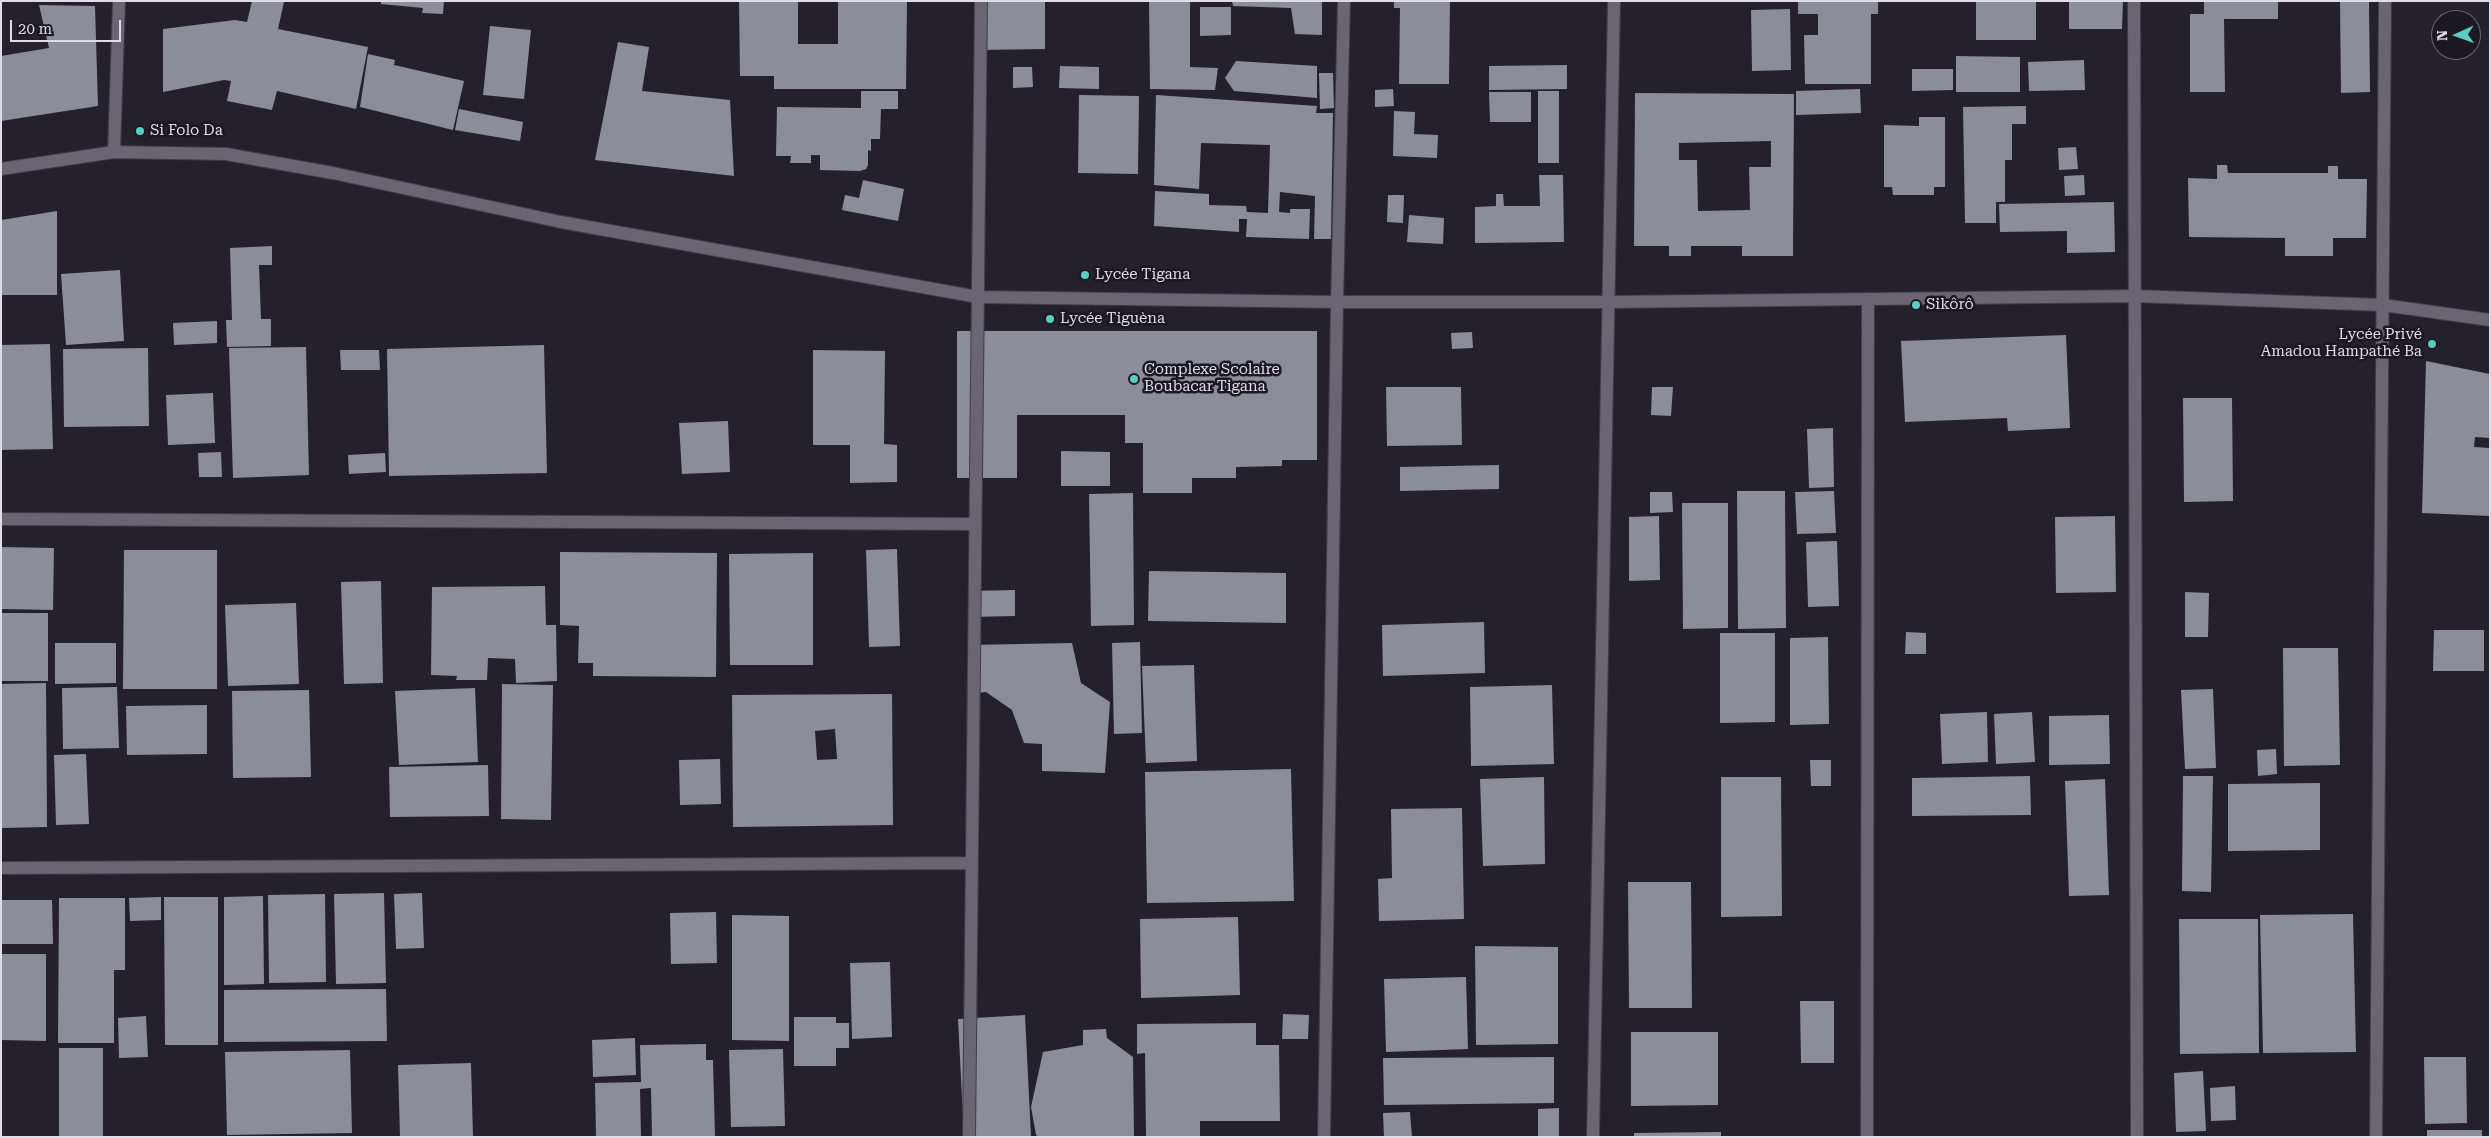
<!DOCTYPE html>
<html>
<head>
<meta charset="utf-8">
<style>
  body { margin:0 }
  #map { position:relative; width:2491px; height:1138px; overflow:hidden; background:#24212b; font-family:"Roboto Serif",serif }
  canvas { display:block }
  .frame { position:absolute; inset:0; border:2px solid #dfdde4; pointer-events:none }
  .north { position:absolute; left:2431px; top:10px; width:50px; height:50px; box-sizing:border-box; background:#1b1821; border:1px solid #69676f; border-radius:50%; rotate:268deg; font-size:14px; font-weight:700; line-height:20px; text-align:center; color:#dfdde4 }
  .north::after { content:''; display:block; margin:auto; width:18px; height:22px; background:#58cec0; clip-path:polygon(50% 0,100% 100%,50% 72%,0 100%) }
  .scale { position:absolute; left:10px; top:20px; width:111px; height:22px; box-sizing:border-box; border:2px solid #dfdde4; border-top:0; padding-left:6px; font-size:15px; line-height:18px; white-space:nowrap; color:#dfdde4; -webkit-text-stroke:4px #1b1821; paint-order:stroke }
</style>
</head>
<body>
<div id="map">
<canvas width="2491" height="1138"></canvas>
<div class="frame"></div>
<div class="north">N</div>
<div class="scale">20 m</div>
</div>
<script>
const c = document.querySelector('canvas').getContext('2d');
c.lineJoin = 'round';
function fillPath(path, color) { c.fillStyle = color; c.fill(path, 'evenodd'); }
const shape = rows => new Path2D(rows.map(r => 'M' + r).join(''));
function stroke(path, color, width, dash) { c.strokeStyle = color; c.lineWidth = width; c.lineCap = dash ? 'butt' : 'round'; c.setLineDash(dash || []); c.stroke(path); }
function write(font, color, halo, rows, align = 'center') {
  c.font = font + ' "Roboto Serif",serif'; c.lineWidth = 5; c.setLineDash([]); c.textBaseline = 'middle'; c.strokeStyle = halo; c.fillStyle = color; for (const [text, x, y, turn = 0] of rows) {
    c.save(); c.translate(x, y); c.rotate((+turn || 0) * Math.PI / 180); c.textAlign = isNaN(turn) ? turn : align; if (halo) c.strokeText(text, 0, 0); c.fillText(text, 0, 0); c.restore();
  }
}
fillPath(shape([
  [252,1,284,2,278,29,368,47,356,109,277,91,272,110,227,101,231,81,224,80,163,92,163,29,235,20,247,22],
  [381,1,444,1,443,14,422,13,423,8,381,4],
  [739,1,798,1,798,44,838,44,838,1,907,1,906,89,774,89,774,76,740,76],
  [980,1,1045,1,1045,49,981,50],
  [1149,1,1190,1,1190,67,1218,68,1215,90,1150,89],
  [1232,1,1322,1,1322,35,1295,34,1291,8,1233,6],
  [1394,1,1450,1,1449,84,1399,84,1400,8,1394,8],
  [1798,1,1878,1,1878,14,1871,14,1871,84,1805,84,1804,35,1818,35,1818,14,1798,14],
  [1976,1,2036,1,2036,40,1976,40],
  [2069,1,2123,1,2122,29,2069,29],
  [2204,1,2278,1,2278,19,2224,19,2225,92,2190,92,2190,14,2204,14],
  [2340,1,2369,1,2370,92,2341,93],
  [39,5,95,6,98,106,1,121,1,56,49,48],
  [1200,7,1231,7,1231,35,1200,36],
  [1790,9,1791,70,1752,71,1751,10],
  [490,26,531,30,524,99,483,95],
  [618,42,649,47,642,91,730,100,734,176,595,160],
  [368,54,395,60,394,65,464,81,453,130,360,107],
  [1956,56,2020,57,2020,92,1956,92],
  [2084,60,2085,90,2029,91,2028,62],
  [1236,61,1317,66,1317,98,1234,91,1225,78],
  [1567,65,1567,89,1489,90,1489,66],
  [1060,66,1099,67,1099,89,1059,88],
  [1013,67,1032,67,1033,87,1013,88],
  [1912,69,1953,69,1953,90,1912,91],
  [1319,73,1333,73,1334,108,1320,109],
  [1393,89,1394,106,1375,107,1375,90],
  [1860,89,1861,113,1796,115,1796,91],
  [861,91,898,91,898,109,881,109,880,139,871,139,871,151,868,150,868,165,866,169,860,171,820,170,820,155,811,155,811,163,790,163,791,156,776,156,777,107,861,108],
  [1538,91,1559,91,1559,163,1538,163],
  [1489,92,1531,92,1531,122,1490,122],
  [1635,93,1794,94,1793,256,1742,256,1742,246,1691,246,1691,256,1669,256,1669,246,1634,246],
  [1771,141,1771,167,1749,167,1750,210,1698,211,1697,160,1679,160,1679,143],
  [1079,95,1139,96,1138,174,1078,173],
  [1156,95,1317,106,1316,113,1333,113,1331,239,1314,239,1315,196,1280,192,1279,212,1290,213,1290,209,1310,209,1309,239,1246,237,1247,219,1239,219,1239,232,1154,226,1155,191,1209,194,1209,205,1246,206,1247,212,1268,213,1270,145,1201,143,1199,189,1154,185],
  [2026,106,2026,124,2012,124,2012,160,2005,160,2005,202,1996,202,1996,223,1965,223,1963,107],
  [459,109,523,122,520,141,455,130],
  [1394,111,1415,112,1414,134,1438,135,1437,158,1393,156],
  [1919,117,1945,117,1945,187,1934,187,1934,195,1893,195,1892,187,1884,187,1884,125,1919,126],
  [2076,147,2078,169,2059,170,2058,148],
  [2217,165,2227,165,2228,173,2328,173,2328,166,2338,166,2338,179,2367,179,2366,238,2333,238,2333,256,2285,256,2285,238,2189,237,2188,178,2217,179],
  [1539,175,1563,175,1564,242,1475,243,1475,207,1496,206,1496,194,1503,194,1504,206,1540,206],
  [2084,175,2085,195,2065,196,2064,176],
  [863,180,904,189,898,221,842,210,845,195,859,198],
  [1388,195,1404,195,1403,223,1387,222],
  [2114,202,2115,252,2067,253,2067,231,2000,232,1999,204],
  [57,211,57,295,1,295,1,220],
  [1409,215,1444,218,1443,244,1407,242],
  [272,246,272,265,259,265,261,319,271,319,271,346,227,347,226,320,232,320,230,248],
  [120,270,124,341,66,345,61,274],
  [217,321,217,343,174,345,173,323],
  [957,331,1317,331,1317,460,1282,460,1282,466,1236,467,1236,478,1192,478,1192,493,1143,493,1143,443,1125,443,1125,415,1017,415,1017,478,957,478],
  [1472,332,1473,348,1452,349,1451,333],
  [2066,335,2070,428,2008,431,2007,418,1905,422,1901,341],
  [50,344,53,449,1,450,1,345],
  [544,345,547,473,389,476,387,349],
  [306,347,309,475,233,478,229,348],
  [148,348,149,426,64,427,63,349],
  [340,350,379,350,380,370,341,370],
  [813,350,885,351,884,444,897,445,897,482,850,483,850,445,813,445],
  [2426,361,2490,374,2490,438,2475,437,2474,447,2490,448,2490,516,2422,513],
  [1386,387,1461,387,1462,445,1387,446],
  [1652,387,1673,387,1671,416,1651,415],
  [213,393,215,443,168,445,166,395],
  [2183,398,2232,398,2233,501,2184,502],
  [728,421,730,472,682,474,679,423],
  [1833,428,1834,487,1809,488,1807,429],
  [1061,451,1110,452,1110,486,1061,486],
  [221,452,222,477,199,477,198,453],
  [385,453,386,472,349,474,348,455],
  [1499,465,1499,489,1400,491,1400,467],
  [1737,491,1785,491,1786,628,1738,629],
  [1834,491,1836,533,1797,534,1795,492],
  [1650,492,1672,492,1673,512,1650,513],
  [1133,493,1134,625,1091,626,1089,494],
  [1682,503,1728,503,1728,628,1683,629],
  [1659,516,1660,580,1629,581,1629,517],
  [2115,516,2116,592,2056,593,2055,517],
  [1837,541,1839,606,1808,607,1806,542],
  [1,547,54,548,53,610,1,609],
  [897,549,900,646,869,647,866,550],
  [124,550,217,550,217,689,123,689],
  [560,552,717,553,716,677,593,676,593,663,578,663,579,626,560,625],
  [813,553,813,665,730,665,729,554],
  [1149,571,1286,573,1286,623,1148,621],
  [381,581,383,683,344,684,341,582],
  [545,586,546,625,556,625,557,681,516,683,515,659,488,658,487,680,456,680,457,676,431,675,432,587],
  [1015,590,1015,616,970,617,970,591],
  [2185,592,2209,593,2208,637,2185,637],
  [296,603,299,684,228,686,225,605],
  [1,613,48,613,48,681,1,681],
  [1484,622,1485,673,1383,676,1382,625],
  [2434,630,2484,630,2484,671,2433,671],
  [1906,632,1926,633,1926,654,1905,654],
  [1720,633,1775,633,1775,722,1720,723],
  [1828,637,1829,724,1790,725,1790,638],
  [1140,642,1142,733,1114,734,1112,643],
  [55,643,116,643,116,683,55,684],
  [1072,643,1081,683,1110,702,1105,773,1042,771,1042,744,1024,743,1012,710,986,692,970,694,968,645],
  [2283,648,2338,648,2340,765,2284,766],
  [1194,665,1197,761,1146,763,1142,666],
  [46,683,47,827,1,828,1,684],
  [502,684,553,685,551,820,501,819],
  [1552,685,1554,764,1471,766,1470,687],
  [117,687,119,748,63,749,62,688],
  [475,688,478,762,399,765,395,691],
  [2213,689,2216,768,2185,769,2181,690],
  [309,690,311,777,233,778,232,691],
  [892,694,893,825,733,827,732,695],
  [835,729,837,759,817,760,815,731],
  [207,705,207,754,127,755,126,706],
  [1987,712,1988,762,1942,764,1940,714],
  [2032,712,2035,762,1996,764,1994,714],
  [2109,715,2110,764,2049,765,2049,716],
  [2276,749,2277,774,2258,776,2257,750],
  [86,754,89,824,56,825,54,755],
  [720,759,721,804,680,805,679,760],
  [1810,760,1831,760,1831,786,1811,786],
  [488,765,489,816,390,817,389,767],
  [1291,769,1294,901,1147,903,1145,772],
  [2030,776,2031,815,1912,816,1912,778],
  [2183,776,2213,776,2211,892,2182,891],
  [1544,777,1545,864,1483,866,1480,779],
  [1721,777,1781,777,1782,916,1721,917],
  [2105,779,2109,895,2069,896,2065,781],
  [2320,783,2320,850,2228,851,2228,784],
  [1462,808,1464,919,1379,921,1378,879,1392,878,1391,809],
  [1628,882,1691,882,1692,1008,1629,1008],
  [384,893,386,983,336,984,334,894],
  [422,893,424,948,396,949,394,894],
  [325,894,326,982,269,983,268,895],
  [263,896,264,984,224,985,224,897],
  [161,897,161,920,130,921,129,898],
  [164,897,218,897,218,1045,165,1045],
  [59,898,125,898,125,970,114,970,114,1043,58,1043],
  [1,900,52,900,53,944,1,944],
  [716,912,717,963,671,964,670,913],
  [2353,914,2356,1052,2263,1053,2260,915],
  [732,915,789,916,789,1041,732,1040],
  [1238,917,1240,995,1141,998,1140,919],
  [2179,919,2258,919,2259,1053,2180,1054],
  [1475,946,1558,947,1558,1044,1476,1045],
  [1,954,46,954,46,1041,1,1040],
  [890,962,892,1037,852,1039,850,963],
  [1466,977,1468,1049,1386,1052,1384,979],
  [386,989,387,1041,224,1042,224,990],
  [1800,1001,1834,1001,1834,1063,1801,1063],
  [1283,1014,1309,1015,1308,1039,1282,1039],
  [1025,1015,1031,1137,964,1137,958,1019],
  [146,1016,148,1057,119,1058,118,1018],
  [794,1017,836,1017,836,1023,849,1023,849,1048,836,1048,836,1066,794,1066],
  [1256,1023,1256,1045,1279,1045,1280,1121,1200,1121,1200,1137,1146,1137,1145,1053,1137,1054,1137,1024],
  [1106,1029,1107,1038,1133,1057,1134,1137,1039,1137,1036,1135,1031,1107,1043,1052,1083,1045,1083,1030],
  [1631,1032,1718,1032,1718,1105,1631,1106],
  [635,1038,636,1075,593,1077,592,1040],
  [706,1044,706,1060,713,1060,715,1137,652,1137,651,1088,640,1089,641,1137,596,1137,595,1083,641,1082,640,1045],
  [59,1048,103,1048,103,1137,59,1137],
  [783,1049,785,1126,731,1127,729,1050],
  [350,1050,352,1133,227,1135,225,1052],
  [1554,1057,1554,1103,1384,1105,1383,1058],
  [2424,1057,2466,1057,2467,1123,2425,1124],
  [471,1063,473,1137,400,1137,398,1065],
  [2203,1071,2206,1131,2176,1132,2174,1073],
  [2235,1086,2236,1120,2211,1121,2210,1088],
  [1559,1108,1559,1137,1538,1137,1538,1109],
  [1410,1112,1412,1137,1384,1137,1383,1113],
  [2427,1130,2482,1130,2482,1137,2427,1137],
  [1721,1132,1721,1137,1634,1137,1634,1133]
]), '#8b8d99');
const minor = shape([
  [2134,1,2137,1137],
  [114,152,119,1],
  [1,519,975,524],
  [1,868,972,863],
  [969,1137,981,1],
  [1324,1137,1337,302,1344,1],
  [1593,1137,1614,1],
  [1867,1137,1868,299],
  [2376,1137,2385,1]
]);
const secondary = shape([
  [1,169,114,152,226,154,333,173,561,222,978,297,1337,302,1608,302,2135,296,2383,305,2490,320]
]);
stroke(minor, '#403d45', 14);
stroke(secondary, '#403d45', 14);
stroke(minor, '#6a6671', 12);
stroke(secondary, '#6a6671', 12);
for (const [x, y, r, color] of [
  [140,131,5,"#58cec0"],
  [1085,275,5,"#58cec0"],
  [1916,305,5,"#58cec0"],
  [1050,319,5,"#58cec0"],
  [2432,344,5,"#58cec0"],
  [1134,379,5,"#58cec0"]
]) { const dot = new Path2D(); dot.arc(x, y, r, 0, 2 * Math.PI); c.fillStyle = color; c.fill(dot); stroke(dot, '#1b1821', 2); }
write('15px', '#dfdde4', '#1b1821', [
  ["Si Folo Da",150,131],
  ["Lycée Tigana",1095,275],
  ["Sikôrô",1926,305],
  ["Lycée Tiguèna",1060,319],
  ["Lycée Privé",2422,335,"right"],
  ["Amadou Hampathé Ba",2422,352,"right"],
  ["Complexe Scolaire",1144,370],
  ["Boubacar Tigana",1144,387]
], 'left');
</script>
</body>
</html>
